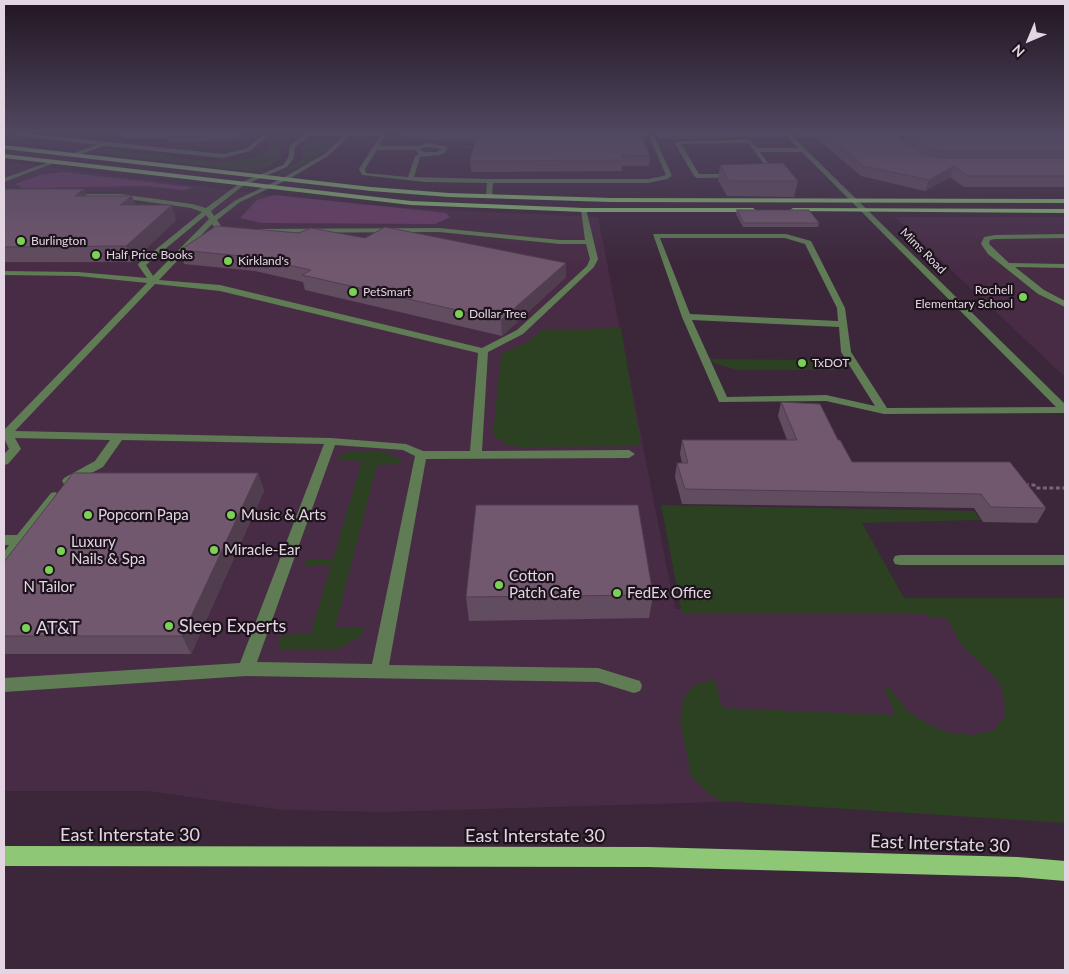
<!DOCTYPE html>
<html>
<head>
<meta charset="utf-8">
<style>
  body { margin:0 }
  #map { position:relative; width:1069px; height:974px; overflow:hidden; background:#3c263a; font-family:Lato,sans-serif }
  canvas { display:block }
  .frame { position:absolute; inset:0; border:5px solid #e4d5e2; pointer-events:none }
  .north { position:absolute; left:1004px; top:15px; width:50px; height:50px; -webkit-text-stroke:4px #1d131c; paint-order:stroke; rotate:225deg; font-size:14px; font-weight:700; line-height:20px; text-align:center; color:#e4d5e2 }
  .north::after { content:''; display:block; margin:auto; width:18px; height:22px; background:#e4d5e2; clip-path:polygon(50% 0,100% 100%,50% 72%,0 100%) }
</style>
</head>
<body>
<div id="map">
<canvas width="1069" height="974"></canvas>
<div class="frame"></div>
<div class="north">N</div>
</div>
<script>
const c = document.querySelector('canvas').getContext('2d');
c.lineJoin = 'round';
function fillPath(path, color) { c.fillStyle = color; c.fill(path, 'evenodd'); }
const shape = rows => new Path2D(rows.map(r => 'M' + r).join(''));
function stroke(path, color, width, dash) { c.strokeStyle = color; c.lineWidth = width; c.lineCap = dash ? 'butt' : 'round'; c.setLineDash(dash || []); c.stroke(path); }
function write(font, color, halo, rows, align = 'center') {
  c.font = font + ' Lato,sans-serif'; c.lineWidth = 4.5; c.setLineDash([]); c.textBaseline = 'middle'; c.strokeStyle = halo; c.fillStyle = color; for (const [text, x, y, turn = 0] of rows) {
    c.save(); c.translate(x, y); c.rotate((+turn || 0) * Math.PI / 180); c.textAlign = isNaN(turn) ? turn : align; if (halo) c.strokeText(text, 0, 0); c.fillText(text, 0, 0); c.restore();
  }
}
fillPath(shape([
  [4,162,328,202,421,209,598,217,675,609,972,610,1065,771,838,801,721,802,384,812,283,810,148,791,4,791],
  [895,217,1065,217,1065,377]
]), '#482c45');
fillPath(shape([
  [290,131,301,131,282,146,280,159,268,167,261,170,250,171,96,153,103,149,117,147,121,147,115,151,159,156,168,152,170,153,164,156,215,162,236,161,261,155,281,139,271,138,274,136,285,136],
  [325,137,339,139,330,148,313,160,286,173,280,174,300,160,303,155,301,147,308,140],
  [621,328,641,446,518,447,507,445,493,435,501,354,528,342,542,330],
  [709,359,828,360,835,370,737,370,714,363],
  [350,451,385,452,399,459,402,464,377,465,335,627,366,628,359,637,340,648,331,650,280,649,278,645,281,637,285,635,311,633,331,566,304,565,305,561,308,560,333,560,362,461,338,460,338,457],
  [661,505,974,511,981,520,862,523,904,598,1065,598,1065,823,722,801,710,795,691,776,680,721,683,699,694,685,715,679,722,708,895,715,885,688,889,688,909,712,930,725,950,733,973,735,994,730,1005,716,1004,696,998,680,962,646,947,618,933,618,924,614,682,614]
]), '#2b4122');
fillPath(shape([
  [63,172,190,187,192,188,182,190,146,186,23,188,15,184,40,175],
  [275,195,446,213,450,217,435,224,262,223,240,218,257,200]
]), '#6a3c66');
stroke(shape([
  [461,147,477,147]
]), '#776475', 1, [2, 1]);
stroke(shape([
  [1025,485,1034,485,1036,488,1065,488]
]), '#776475', 3, [4, 2.5]);
fillPath(shape([
  [4,131,223,154,246,149,268,131,274,131,250,151,223,158,104,146,73,157,71,154,97,145,4,134,4,131],
  [309,131,388,131,379,146,417,146,429,143,448,147,445,153,440,155,420,157,414,177,490,179,648,179,663,176,666,175,647,131,652,131,672,176,667,179,648,183,493,183,492,196,489,198,486,196,487,183,425,182,362,175,359,169,380,136,350,136,328,156,287,180,240,202,217,220,221,226,236,231,232,233,216,230,212,224,159,280,220,285,482,348,517,330,587,266,590,259,586,244,560,244,439,232,255,233,251,231,255,229,439,228,560,240,585,240,581,210,586,209,598,259,594,267,523,334,488,352,482,451,629,450,635,454,629,458,426,459,389,665,598,668,640,681,642,686,640,691,634,693,598,682,246,676,4,692,4,678,240,663,324,444,122,440,103,467,68,485,64,484,62,481,64,478,95,461,110,440,15,438,21,449,8,464,4,465,4,454,9,449,4,438,4,430,147,283,78,276,4,275,4,271,78,272,147,278,138,265,139,263,202,212,191,208,120,198,71,197,68,195,69,194,120,194,192,204,206,208,240,183,283,165,288,158,290,145,309,131],
  [310,136,344,136,324,154,283,178,236,200,214,216,211,211,244,185,287,167,294,158,295,147,310,136],
  [429,147,442,149,437,152,424,152,420,149,429,147],
  [377,150,416,150,419,154,415,156,408,177,366,173,365,169,377,150],
  [206,215,209,219,153,276,146,265,206,215],
  [155,284,220,291,478,353,470,451,423,451,406,444,331,438,15,431,155,284],
  [335,445,403,450,415,456,372,664,257,662,335,445],
  [782,131,787,131,1065,404,1065,413,884,414,826,401,719,402,682,317,653,234,786,234,811,241,845,308,851,352,887,408,1056,407,802,152,760,152,778,177,697,178,694,176,674,142,749,139,757,148,798,148,782,131],
  [748,143,772,174,699,174,681,144,748,143],
  [660,238,785,238,805,244,837,308,838,321,690,314,660,238],
  [692,320,839,327,841,352,875,406,826,395,727,397,692,320],
  [52,161,57,162,4,182,4,178,52,161],
  [1065,234,1065,238,995,239,990,240,989,244,1009,263,1065,264,1065,268,1015,267,1044,290,1065,301,1065,307,1038,294,988,254,981,244,984,237,995,235,1065,234],
  [55,492,61,496,59,499,9,565,4,566,4,552,9,545,4,545,4,535,17,535,51,493,55,492],
  [900,555,1065,555,1065,565,900,565,895,564,893,560,895,556,900,555]
]), '#5f7c55');
fillPath(shape([
  [4,145,371,187,449,193,611,198,1065,199,1065,203,611,202,449,197,371,191,4,149,4,145],
  [4,154,411,201,584,208,753,208,756,210,753,212,584,212,411,205,4,158,4,154],
  [793,208,1065,209,1065,213,791,211,790,210,793,208],
  [4,846,648,847,1018,857,1065,861,1065,881,1018,877,648,867,4,866,4,846]
]), '#8ec877');
fillPath(shape([
  [119,131,250,131,239,140,170,142,169,139,122,139],
  [400,131,649,131,648,139,643,138,650,156,649,166,622,166,622,171,472,172,471,171,470,160,475,141,401,139],
  [654,131,788,131,786,138,749,137,696,139,657,139],
  [790,131,1065,131,1065,187,964,187,950,177,925,191,861,176,816,138,797,138],
  [898,136,905,136,904,141],
  [720,165,798,181,794,197,727,196,718,180],
  [4,189,87,196,132,196,135,205,176,220,132,262,4,262],
  [737,210,819,223,818,227,743,227,736,214],
  [180,250,566,277,502,336,305,290,303,282,255,271,184,264],
  [781,402,838,440,852,462,1046,508,1037,523,983,522,974,508,682,504,675,477,677,463,682,463,680,454,682,440,787,440,778,416],
  [258,473,264,491,191,654,4,654,4,562],
  [653,595,649,618,469,621,466,597]
]), '#624c5f');
fillPath(shape([
  [237,131,250,131,239,140],
  [954,166,950,177,925,191,929,180],
  [84,189,90,203,75,196],
  [132,196,137,210,120,205],
  [172,205,176,220,132,262,126,246],
  [566,263,566,277,502,336,501,320],
  [258,473,264,491,191,654,182,636]
]), '#503e4e');
const building = shape([
  [478,131,640,131,650,156,621,155,623,160,472,161,470,160,478,131],
  [822,131,891,131,922,154,941,158,1065,158,1065,176,968,176,954,166,929,180,864,166,822,131],
  [906,134,1065,134,1065,151,942,151,928,149,906,134],
  [783,163,798,181,729,181,720,165,783,163],
  [4,189,84,189,75,196,132,196,120,205,172,205,126,246,4,247,4,189],
  [737,210,809,210,819,223,744,223,737,210],
  [216,226,299,233,311,228,365,238,385,227,566,263,501,320,302,275,311,270,252,257,180,250,216,226],
  [781,402,820,404,838,440,840,440,852,462,1010,462,1046,508,991,507,981,494,685,489,677,463,688,463,682,440,797,440,781,402],
  [73,473,258,473,182,636,4,636,4,562,73,473],
  [476,505,638,505,653,595,466,597,476,505]
]);
fillPath(building, '#72586f');
stroke(building, '#503e4e', 1);
const sky = c.createLinearGradient(0, 0, 0, 268);
sky.addColorStop(0, '#211520');
sky.addColorStop(0.49, '#504760');
sky.addColorStop(1, '#50476000');
c.fillStyle = sky;
c.fillRect(0, 0, 1069, 268);
for (const [x, y, r, color] of [
  [21,241,5,"#7bd156"],
  [96,255,5,"#7bd156"],
  [228,261,5,"#7bd156"],
  [353,292,5,"#7bd156"],
  [1023,297,5,"#7bd156"],
  [459,314,5,"#7bd156"],
  [802,363,5,"#7bd156"],
  [88,515,5,"#7bd156"],
  [231,515,5,"#7bd156"],
  [214,550,5,"#7bd156"],
  [61,551,5,"#7bd156"],
  [49,570,5,"#7bd156"],
  [499,585,5,"#7bd156"],
  [617,593,5,"#7bd156"],
  [169,626,5,"#7bd156"],
  [26,628,5,"#7bd156"]
]) { const dot = new Path2D(); dot.arc(x, y, r, 0, 2 * Math.PI); c.fillStyle = color; c.fill(dot); stroke(dot, '#1d131c', 2); }
write('12px', '#e4d5e2', '#1d131c', [
  ["Burlington",31,241],
  ["Half Price Books",106,255],
  ["Kirkland's",238,261],
  ["Rochell",1013,290,"right"],
  ["Elementary School",1013,304,"right"],
  ["PetSmart",363,292],
  ["Dollar Tree",469,314],
  ["TxDOT",812,363]
], 'left');
write('12px', '#e4d5e2', '#1d131c', [
  ["Mims Road",923,251,45]
]);
write('15px', '#e4d5e2', '#1d131c', [
  ["Popcorn Papa",98,515],
  ["Music & Arts",241,515],
  ["Luxury",71,542],
  ["Nails & Spa",71,559],
  ["Miracle-Ear",224,550],
  ["Cotton",509,576],
  ["Patch Cafe",509,593],
  ["N Tailor",49,587,"center"],
  ["FedEx Office",627,593]
], 'left');
write('18px', '#e4d5e2', '#1d131c', [
  ["Sleep Experts",179,626],
  ["AT&T",36,628]
], 'left');
write('18px', '#e4d5e2', '#1d131c', [
  ["East Interstate 30",130,835],
  ["East Interstate 30",535,836],
  ["East Interstate 30",940,844,2]
]);
</script>
</body>
</html>
